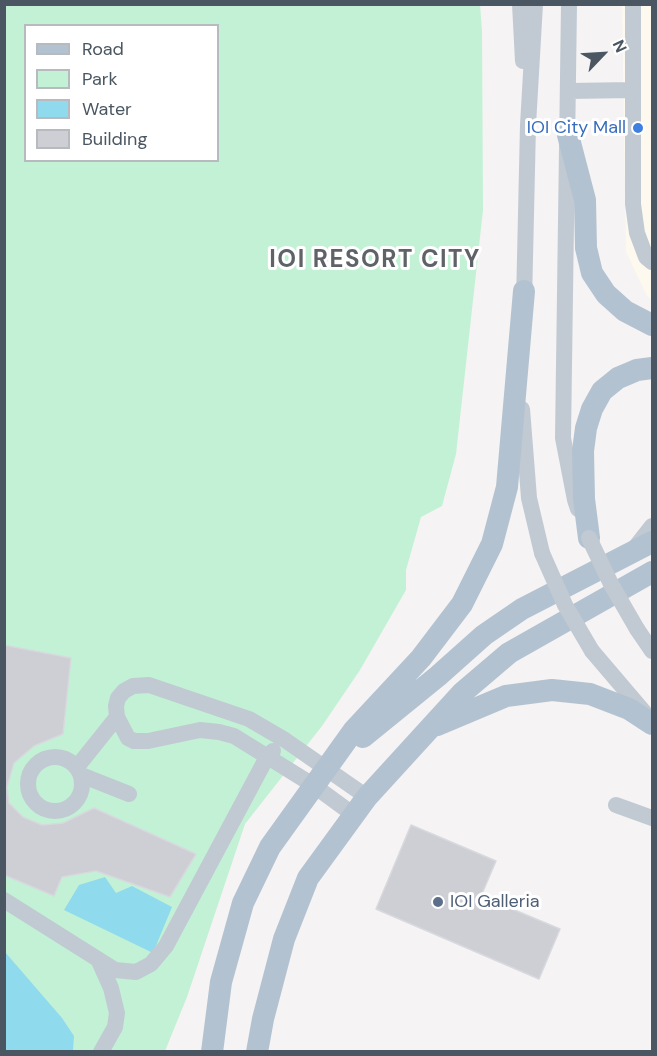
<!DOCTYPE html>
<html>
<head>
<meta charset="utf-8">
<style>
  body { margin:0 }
  #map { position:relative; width:657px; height:1056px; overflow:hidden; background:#f5f3f3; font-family:"DM Sans",sans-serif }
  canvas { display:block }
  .frame { position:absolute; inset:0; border:6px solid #4a5661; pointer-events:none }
  .legend { position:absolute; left:24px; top:24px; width:195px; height:138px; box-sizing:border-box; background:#fff; border:2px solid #b7bbc0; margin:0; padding:8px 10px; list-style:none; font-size:18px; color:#4a5661 }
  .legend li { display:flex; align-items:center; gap:12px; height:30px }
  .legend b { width:30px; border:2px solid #b7bbc0 }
  .north { position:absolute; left:573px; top:24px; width:60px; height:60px; -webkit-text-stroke:4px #fff; paint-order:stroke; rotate:65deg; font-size:16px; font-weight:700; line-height:24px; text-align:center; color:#4a5661 }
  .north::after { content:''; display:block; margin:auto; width:21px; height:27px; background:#4a5661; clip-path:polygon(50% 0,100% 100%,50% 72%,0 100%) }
</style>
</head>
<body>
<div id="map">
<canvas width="657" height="1056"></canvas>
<div class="frame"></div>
<ul class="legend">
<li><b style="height:8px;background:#b3c2d1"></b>Road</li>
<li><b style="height:16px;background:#c3f1d5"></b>Park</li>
<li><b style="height:16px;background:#90daee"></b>Water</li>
<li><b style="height:16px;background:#cdcfd5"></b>Building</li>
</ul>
<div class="north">N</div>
</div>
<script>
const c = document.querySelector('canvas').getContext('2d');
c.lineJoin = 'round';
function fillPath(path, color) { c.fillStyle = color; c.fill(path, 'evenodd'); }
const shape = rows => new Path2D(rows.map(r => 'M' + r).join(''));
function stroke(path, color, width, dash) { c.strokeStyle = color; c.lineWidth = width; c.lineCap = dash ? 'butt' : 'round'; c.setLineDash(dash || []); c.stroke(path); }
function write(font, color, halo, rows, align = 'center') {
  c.font = font + ' "DM Sans",sans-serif'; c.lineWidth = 6; c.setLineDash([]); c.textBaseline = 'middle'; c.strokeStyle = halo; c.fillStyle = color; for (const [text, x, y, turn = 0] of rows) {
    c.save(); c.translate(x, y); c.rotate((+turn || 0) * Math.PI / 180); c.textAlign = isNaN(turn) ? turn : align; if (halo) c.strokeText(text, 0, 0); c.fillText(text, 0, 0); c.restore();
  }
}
fillPath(shape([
  [622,5,652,5,652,300,647,296,626,252]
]), '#fdf9ef');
fillPath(shape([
  [5,5,480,5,482,31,483,210,456,454,442,506,421,517,406,570,406,590,360,670,322,726,245,824,187,997,165,1051,5,1052],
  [26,26,218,26,218,160,26,160]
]), '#c3f1d5');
fillPath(shape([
  [105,877,116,893,132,886,172,907,153,953,64,910,79,885],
  [5,952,62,1018,74,1036,73,1051,5,1051]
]), '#90daee');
const building = shape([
  [4,645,71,658,63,734,34,746,14,763,7,787,9,803,23,817,42,825,63,823,94,808,196,854,170,897,96,871,62,877,54,896,4,875,4,645],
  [411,825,496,861,481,896,560,929,539,979,376,909,411,825]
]);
fillPath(building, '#cdcfd5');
stroke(building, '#d7d9de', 1.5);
stroke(shape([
  [520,4,523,61],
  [569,4,563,438,575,500,578,509],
  [633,4,633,204,637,233,646,257,652,262],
  [569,91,631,90],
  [524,302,528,125,535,4],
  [522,409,529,498,542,553],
  [634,549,652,526],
  [637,629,652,651],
  [592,651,644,712],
  '28 784a27 27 0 1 1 54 0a27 27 0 1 1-54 0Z',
  [77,767,117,717],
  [81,775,129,794],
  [616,805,652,818],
  [354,815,313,785,234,736,219,732,200,730,148,741,134,741,128,738,117,717,116,706,118,698,124,691,133,686,149,685,249,719,285,740,367,797],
  [4,900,115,970,136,972,151,964,166,946,267,757,273,751],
  [98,959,111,988,117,1013,115,1027,101,1052]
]), '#c1cad2', 16);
stroke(shape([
  [568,135,585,200,586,248,592,273,606,294,625,311,652,325],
  [589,538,584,499,583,451,586,428,592,409,602,391,618,378,637,370,652,368],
  [437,725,506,696,552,690,590,694,629,709,652,724],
  [363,737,438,676,484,635,522,609,652,542],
  [212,1052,221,982,243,903,270,847,354,730,421,658,462,604,492,544,507,487,524,291],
  [257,1052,263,1019,284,939,308,878,367,797,462,693,509,653,652,572]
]), '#b3c2d1', 22);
stroke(shape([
  [589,538,611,584,637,629],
  [542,553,565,605,592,651]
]), '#c1cad2', 16);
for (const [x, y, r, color] of [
  [638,128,6,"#3f7fe0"],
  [438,902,6,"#5c6f8a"]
]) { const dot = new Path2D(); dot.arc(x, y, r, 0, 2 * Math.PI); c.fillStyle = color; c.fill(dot); stroke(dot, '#fff', 2); }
write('18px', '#366cbe', '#fff', [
  ["IOI City Mall",626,128]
], 'right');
write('18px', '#4e5e75', '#fff', [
  ["IOI Galleria",450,902]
], 'left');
c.letterSpacing = '1.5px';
write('bold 24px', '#5f6368', '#fff', [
  ["IOI RESORT CITY",375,261]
]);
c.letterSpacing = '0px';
</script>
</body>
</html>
